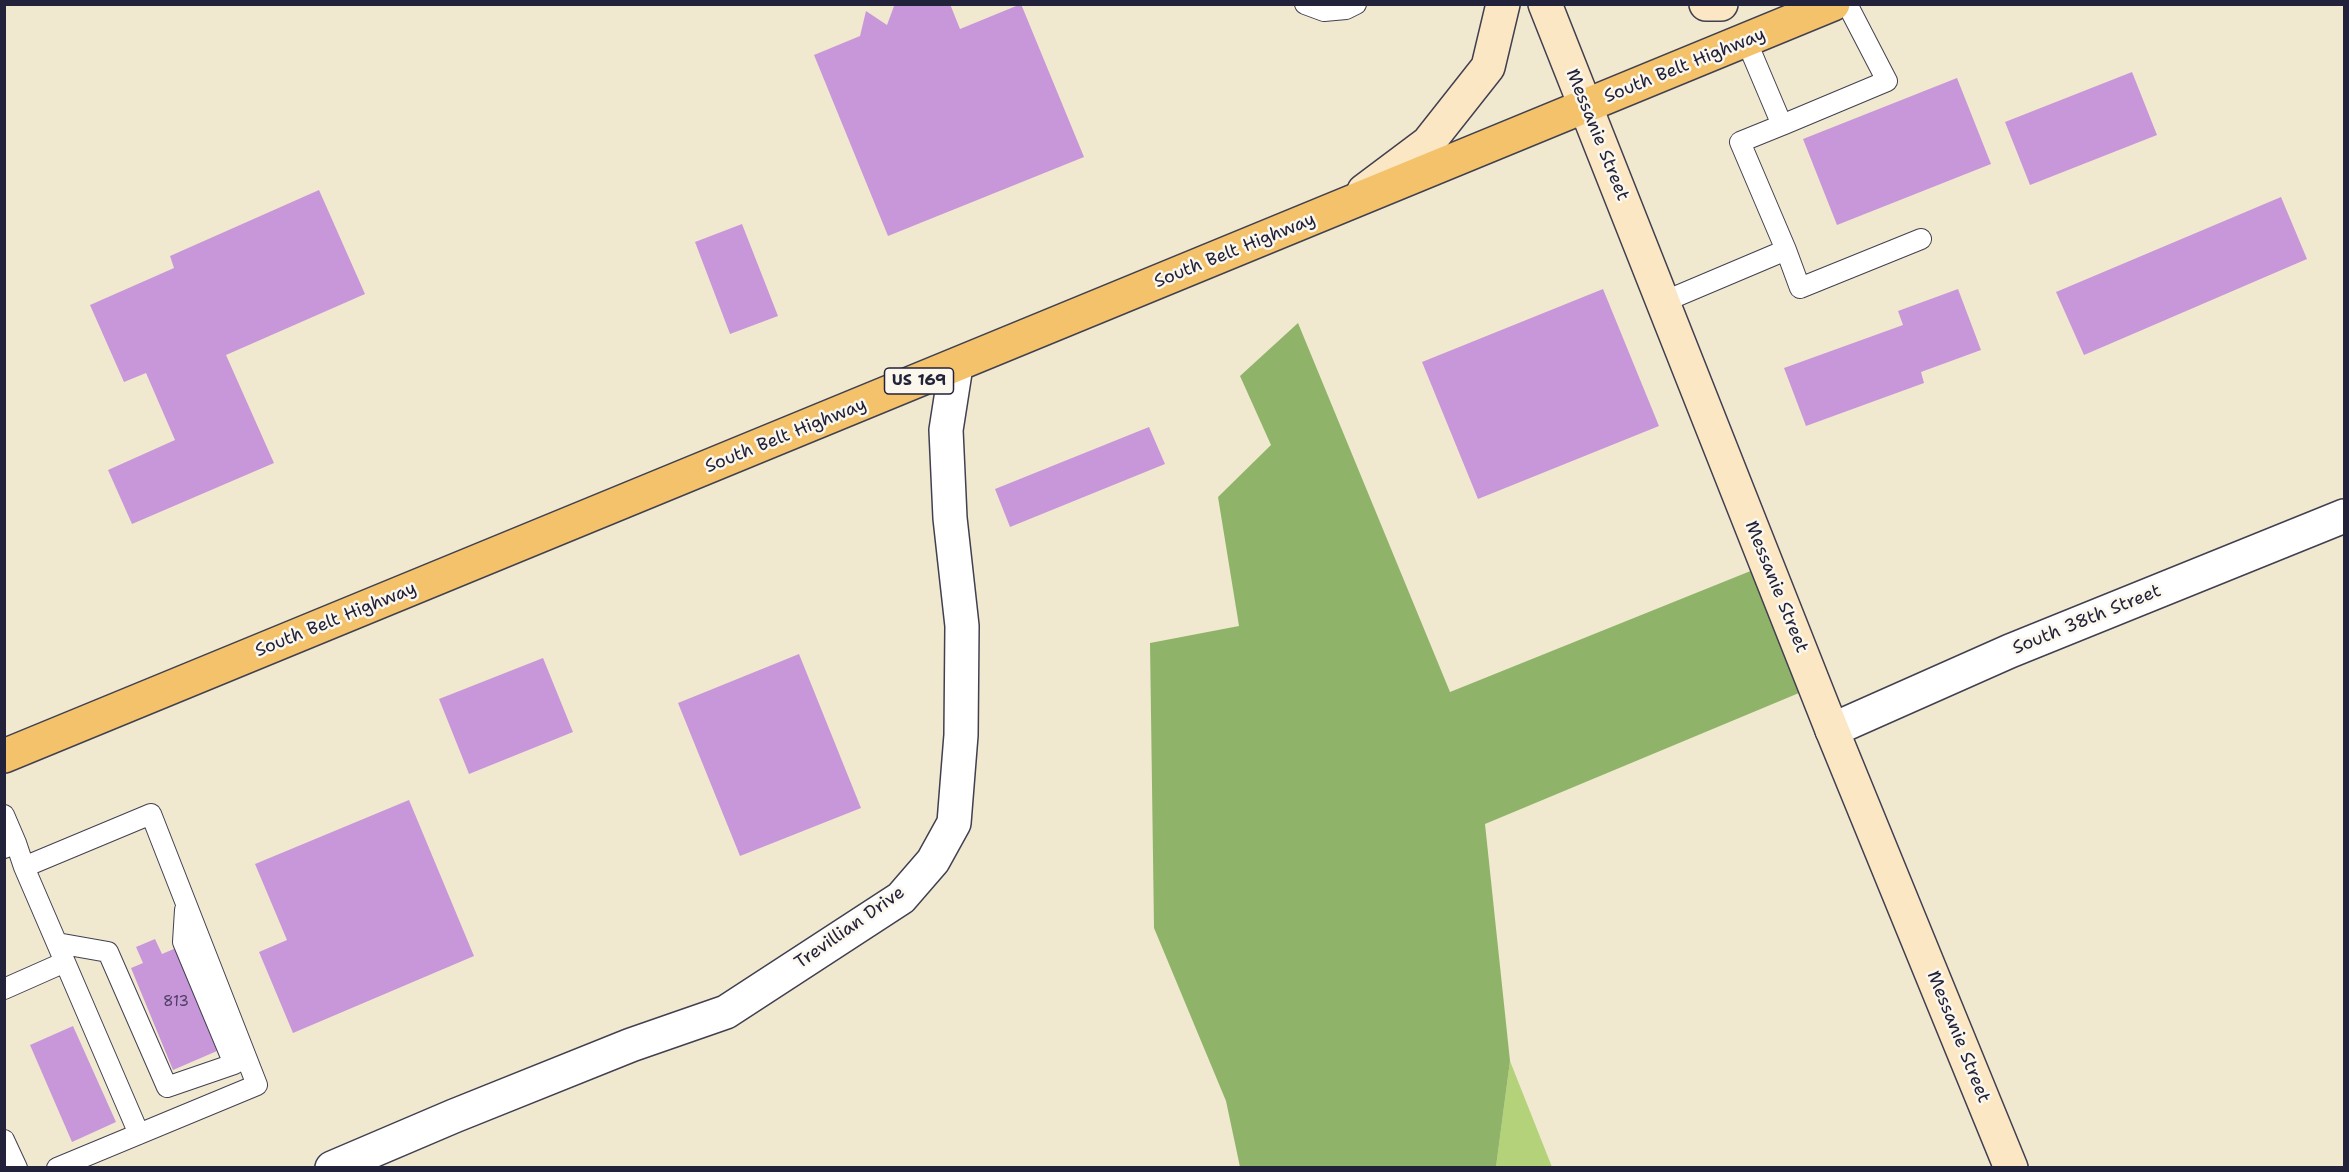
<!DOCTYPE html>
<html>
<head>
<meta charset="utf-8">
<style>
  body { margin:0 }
  #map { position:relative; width:2349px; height:1172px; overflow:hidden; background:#f0e9d0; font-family:"Shantell Sans",sans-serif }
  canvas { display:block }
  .frame { position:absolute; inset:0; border:6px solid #22223b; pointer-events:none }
</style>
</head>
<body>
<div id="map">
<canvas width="2349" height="1172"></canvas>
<div class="frame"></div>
</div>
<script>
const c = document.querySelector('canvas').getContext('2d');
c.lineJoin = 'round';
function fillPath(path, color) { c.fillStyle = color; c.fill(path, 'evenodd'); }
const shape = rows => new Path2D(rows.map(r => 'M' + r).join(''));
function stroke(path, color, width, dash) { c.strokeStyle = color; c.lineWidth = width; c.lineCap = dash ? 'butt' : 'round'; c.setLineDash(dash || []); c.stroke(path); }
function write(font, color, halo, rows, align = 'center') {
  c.font = font + ' "Shantell Sans",sans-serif'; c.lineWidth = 5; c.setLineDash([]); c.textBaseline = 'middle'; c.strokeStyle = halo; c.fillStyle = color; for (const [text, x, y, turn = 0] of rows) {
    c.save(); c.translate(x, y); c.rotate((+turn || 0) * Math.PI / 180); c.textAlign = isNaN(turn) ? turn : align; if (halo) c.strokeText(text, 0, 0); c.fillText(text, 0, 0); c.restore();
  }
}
fillPath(shape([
  [1510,1061,1552,1167,1496,1167]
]), '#b4d279');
fillPath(shape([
  [1298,323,1450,692,1753,570,1799,693,1485,824,1510,1061,1496,1167,1240,1167,1226,1101,1154,928,1150,643,1239,626,1218,497,1271,445,1240,376]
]), '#8fb469');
fillPath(shape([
  [899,4,950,4,960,29,1021,4,1084,157,888,236,814,55,860,36,866,11,887,25,894,6],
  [2132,72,2157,135,2030,185,2005,122],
  [1957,78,1991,164,1837,225,1803,139],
  [319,190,365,294,226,355,274,463,132,524,108,470,175,440,146,373,124,382,90,305,174,268,170,256],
  [2281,197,2307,259,2084,355,2056,292],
  [742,224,778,316,730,334,695,242],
  [1603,289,1659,426,1478,499,1422,362],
  [1958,289,1981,350,1921,372,1924,383,1806,426,1784,368,1903,325,1898,311],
  [1149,427,1165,464,1010,527,995,489],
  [799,654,861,808,740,856,678,703],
  [543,658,573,732,469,774,439,699],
  [409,800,474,956,293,1033,259,952,287,940,255,864],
  [155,939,162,954,176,948,216,1023,207,1027,217,1051,173,1070,131,968,143,963,136,947],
  [73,1026,116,1122,72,1142,30,1045]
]), '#c897da');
const lane = shape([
  [1305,4,1324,11,1346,9,1356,4],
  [1782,125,1887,81,1847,4],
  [1786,250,1800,288,1921,239],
  [1663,302,1786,250,1740,142,1782,125,1746,40],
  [4,815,16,843],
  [4,848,16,843,24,867,151,814,257,1085,57,1168],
  [24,867,139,1134],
  [57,943,108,952,167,1087,234,1064,183,942,185,910],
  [4,989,65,962],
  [4,1140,17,1168]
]);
const street = shape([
  [1832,730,2010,651,2344,516],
  [332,1168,454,1116,631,1045,726,1012,901,898,933,861,954,823,961,735,962,626,950,518,946,430,956,366]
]);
const secondary = shape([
  [1545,4,1832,730,2011,1168],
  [1706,4,1721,4],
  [1364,191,1428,143,1488,67,1503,4]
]);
const primary = shape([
  [4,756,1833,4]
]);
stroke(lane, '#414051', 22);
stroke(street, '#414051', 36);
stroke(secondary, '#414051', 36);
stroke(primary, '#414051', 36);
stroke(lane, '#fff', 20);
stroke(street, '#fff', 33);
stroke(secondary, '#fbe7c3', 33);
stroke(primary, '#f4c26a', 33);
write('15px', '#4c3f63', null, [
  ["813",176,1002]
]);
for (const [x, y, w] of [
  [919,381,69]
]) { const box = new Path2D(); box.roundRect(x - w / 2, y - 13, w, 26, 4.5); c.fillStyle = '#fbf7ec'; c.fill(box); stroke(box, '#22223b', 1.5); }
write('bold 16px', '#22223b', null, [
  ["US 169",919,381]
]);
write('18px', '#22223b', '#fbf7ec', [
  ["South Belt Highway",1685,66,-22],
  ["Messanie Street",1597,135,68],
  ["South Belt Highway",1235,251,-22],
  ["South Belt Highway",786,436,-22],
  ["Messanie Street",1776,587,68],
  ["South Belt Highway",336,620,-22],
  ["South 38th Street",2087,620,-22],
  ["Trevillian Drive",850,928,-35],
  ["Messanie Street",1958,1037,68]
]);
</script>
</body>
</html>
